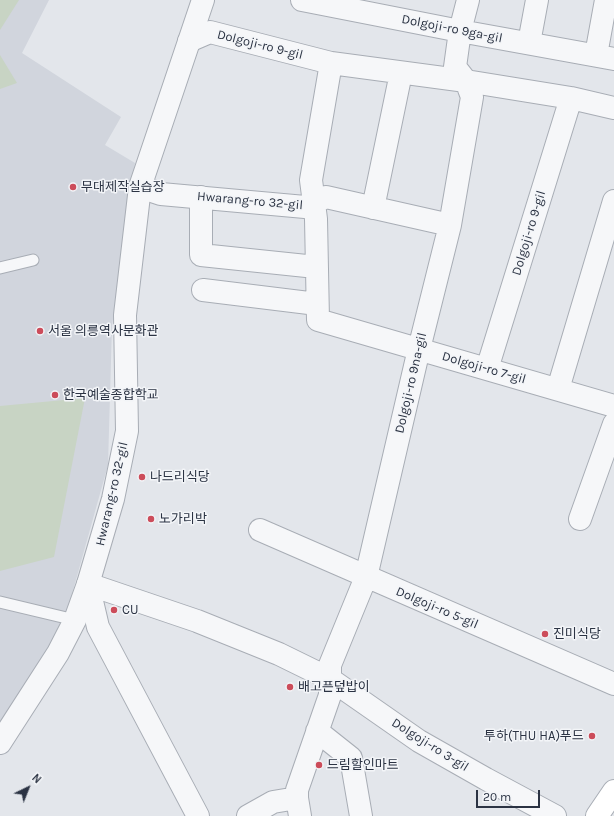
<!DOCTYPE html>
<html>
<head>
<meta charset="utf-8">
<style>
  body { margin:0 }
  #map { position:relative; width:614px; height:816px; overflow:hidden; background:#e3e6eb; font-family:Karla,sans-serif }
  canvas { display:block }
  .north { position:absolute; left:8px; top:768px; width:40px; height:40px; -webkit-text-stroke:3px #f3f5f8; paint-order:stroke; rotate:43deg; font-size:11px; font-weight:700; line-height:16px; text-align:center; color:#2b3343 }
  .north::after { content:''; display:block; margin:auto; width:14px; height:18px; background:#2b3343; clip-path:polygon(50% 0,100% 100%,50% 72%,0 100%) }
  .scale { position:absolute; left:476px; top:790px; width:64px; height:18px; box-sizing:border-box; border:2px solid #2b3343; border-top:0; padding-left:5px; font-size:12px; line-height:14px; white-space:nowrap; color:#2b3343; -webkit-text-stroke:3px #f3f5f8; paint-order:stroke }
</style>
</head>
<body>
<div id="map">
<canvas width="614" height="816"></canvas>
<div class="north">N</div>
<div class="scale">20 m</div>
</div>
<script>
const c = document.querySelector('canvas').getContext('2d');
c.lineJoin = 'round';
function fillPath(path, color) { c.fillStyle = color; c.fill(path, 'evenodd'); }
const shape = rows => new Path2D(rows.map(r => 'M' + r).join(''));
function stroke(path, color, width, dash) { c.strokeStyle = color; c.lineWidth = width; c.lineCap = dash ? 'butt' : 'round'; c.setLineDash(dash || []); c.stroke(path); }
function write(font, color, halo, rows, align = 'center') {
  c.font = font + ' Karla,"Noto Sans KR",sans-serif'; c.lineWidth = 3; c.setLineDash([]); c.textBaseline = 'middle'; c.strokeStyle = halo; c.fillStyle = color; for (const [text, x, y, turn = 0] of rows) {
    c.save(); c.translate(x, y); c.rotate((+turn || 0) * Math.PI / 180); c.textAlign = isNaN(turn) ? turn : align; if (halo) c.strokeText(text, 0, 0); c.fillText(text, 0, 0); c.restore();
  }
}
fillPath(shape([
  [0,0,49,0,22,53,121,117,105,145,135,163,112,326,108,465,67,612,48,649,0,722]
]), '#d1d5dd');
fillPath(shape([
  [0,0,19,0,0,30],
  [0,55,17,83,0,89],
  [85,398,54,557,0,571,0,406]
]), '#c8d4c4');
const service = shape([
  [0,268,33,260],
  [0,602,75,620]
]);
const minor = shape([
  [302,0,460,31,614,59],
  [189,41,210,32,331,63,466,81,571,98,614,108],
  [529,43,537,0],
  [596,55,606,0],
  [331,63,311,180,316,219,318,320,614,406],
  [140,187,161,194,305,207,326,197,450,225],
  [201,197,201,255,316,267],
  [373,208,401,73],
  [203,290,317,304],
  [487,369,571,98],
  [558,389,614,201],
  [580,519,614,424],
  [260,530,614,684],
  [88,584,197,621,279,654,330,679,419,741,486,779,555,816],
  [88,584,98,627,198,816],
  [317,731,351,758,361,816],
  [297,798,300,816],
  [248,816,273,802,297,798,297,790,330,695,330,665,366,577,419,349,450,225,472,97,466,81,455,67,460,31,468,0]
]);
const tertiary = shape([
  [0,743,58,653,75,620,88,584,113,499,127,431,125,315,140,187,203,0]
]);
const secondary = shape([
  [597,816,614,791]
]);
stroke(service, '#a8adb5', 13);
stroke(minor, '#a8adb5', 24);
stroke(tertiary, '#a8adb5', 24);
stroke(secondary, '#a8adb5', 24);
stroke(service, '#f6f7f9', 11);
stroke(minor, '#f6f7f9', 22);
stroke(tertiary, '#f6f7f9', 22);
stroke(secondary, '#fff', 22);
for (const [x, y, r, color] of [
  [73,187,4,"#cc4c5a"],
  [40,331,4,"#cc4c5a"],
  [55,395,4,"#cc4c5a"],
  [142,477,4,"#cc4c5a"],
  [151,519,4,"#cc4c5a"],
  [114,610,4,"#cc4c5a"],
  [545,634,4,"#cc4c5a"],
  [290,687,4,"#cc4c5a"],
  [592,736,4,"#cc4c5a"],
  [319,765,4,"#cc4c5a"]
]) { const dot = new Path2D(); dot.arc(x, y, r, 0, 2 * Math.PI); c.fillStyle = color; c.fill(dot); stroke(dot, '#f3f5f8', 1.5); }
write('13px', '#2b3343', '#f3f5f8', [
  ["Dolgoji-ro 9ga-gil",452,29,11],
  ["Dolgoji-ro 9-gil",260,45,14],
  ["Hwarang-ro 32-gil",250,201,5],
  ["Dolgoji-ro 9-gil",529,233,-73],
  ["Dolgoji-ro 7-gil",484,368,16],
  ["Dolgoji-ro 9na-gil",411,383,-77],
  ["Hwarang-ro 32-gil",112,494,-77],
  ["Dolgoji-ro 5-gil",437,608,23],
  ["Dolgoji-ro 3-gil",430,745,32]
]);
write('13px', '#2b3343', '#f3f5f8', [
  ["무대제작실습장",81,187],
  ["서울 의릉역사문화관",48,331],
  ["한국예술종합학교",63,395],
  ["나드리식당",150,477],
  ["노가리박",159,519],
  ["CU",122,610],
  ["진미식당",553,634],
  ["배고픈덮밥이",298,687],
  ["투하(THU HA)푸드",584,736,"right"],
  ["드림할인마트",327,765]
], 'left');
</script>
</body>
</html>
